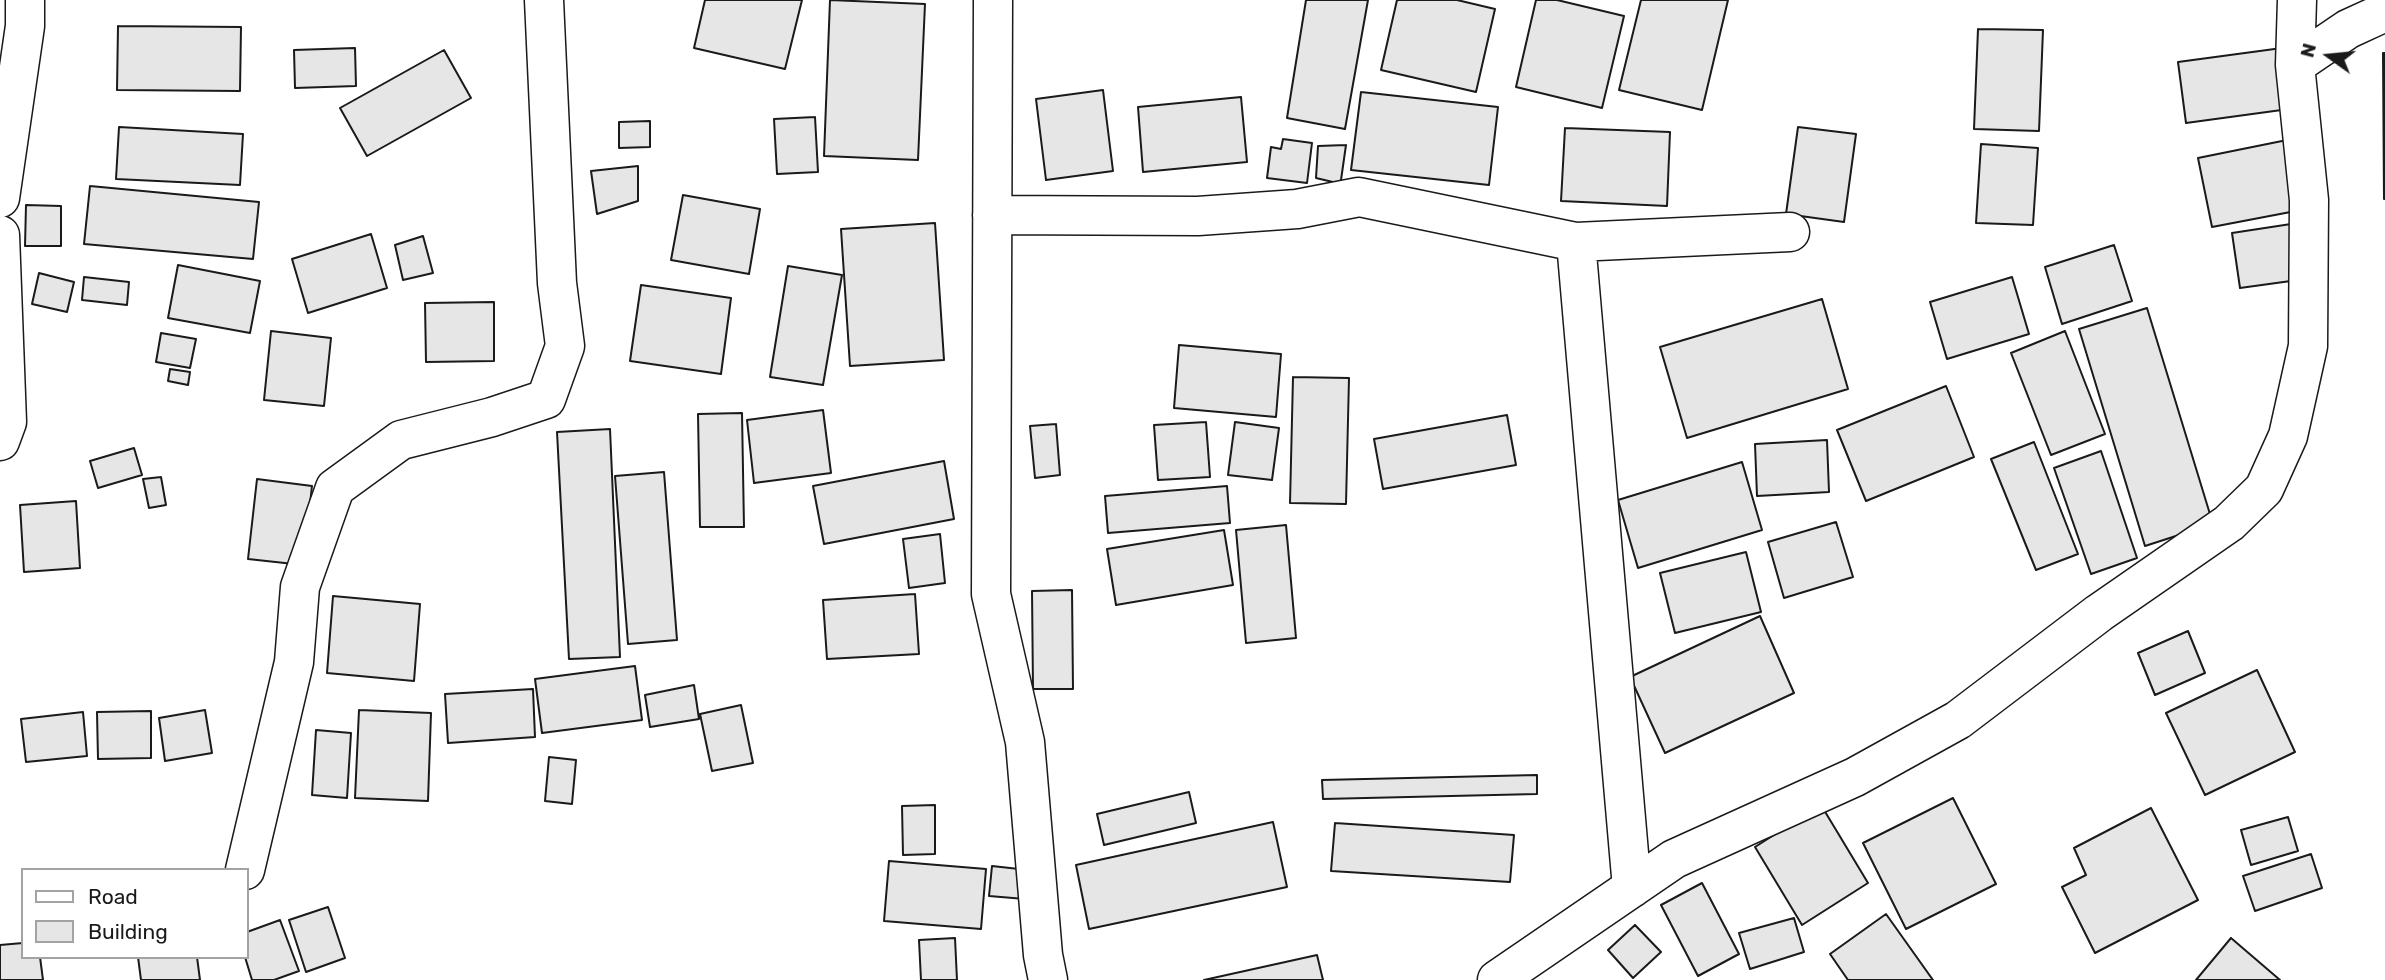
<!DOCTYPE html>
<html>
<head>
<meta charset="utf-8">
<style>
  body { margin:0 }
  #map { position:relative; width:2385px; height:980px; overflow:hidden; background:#fff; font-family:Rubik,sans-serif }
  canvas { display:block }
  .legend { position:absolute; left:21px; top:868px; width:228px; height:91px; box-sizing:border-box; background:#fff; border:2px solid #a3a3a3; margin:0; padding:9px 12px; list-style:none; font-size:21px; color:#1a1a1a }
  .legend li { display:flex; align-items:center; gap:14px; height:35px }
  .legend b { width:35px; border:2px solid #a3a3a3 }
  .north { position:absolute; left:2294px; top:21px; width:70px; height:70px; -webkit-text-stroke:5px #fff; paint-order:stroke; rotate:285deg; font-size:19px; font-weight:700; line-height:28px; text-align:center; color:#1a1a1a }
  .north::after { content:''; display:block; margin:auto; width:24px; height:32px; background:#1a1a1a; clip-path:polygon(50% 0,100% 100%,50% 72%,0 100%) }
</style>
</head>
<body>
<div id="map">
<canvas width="2385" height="980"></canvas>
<ul class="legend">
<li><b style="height:9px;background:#fff"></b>Road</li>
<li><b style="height:19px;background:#e6e6e6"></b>Building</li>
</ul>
<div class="north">N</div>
</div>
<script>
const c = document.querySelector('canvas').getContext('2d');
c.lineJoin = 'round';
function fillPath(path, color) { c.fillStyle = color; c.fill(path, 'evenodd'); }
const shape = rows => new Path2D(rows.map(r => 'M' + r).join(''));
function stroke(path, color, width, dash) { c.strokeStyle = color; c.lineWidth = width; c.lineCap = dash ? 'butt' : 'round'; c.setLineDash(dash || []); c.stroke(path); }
const building = shape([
  [705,0,802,0,785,69,694,48,705,0],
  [830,0,925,4,918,160,824,156,830,0],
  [1306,0,1368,0,1345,129,1287,118,1306,0],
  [1397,0,1457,0,1495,9,1476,92,1381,70,1397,0],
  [1536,0,1557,0,1624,16,1602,108,1516,87,1536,0],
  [1641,0,1728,0,1702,110,1619,90,1641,0],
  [118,26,241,27,240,91,117,90,118,26],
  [1978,29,2043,30,2039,131,1974,129,1978,29],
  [355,48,356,86,295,88,294,50,355,48],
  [2282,48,2289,109,2186,123,2178,62,2282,48],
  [444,50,471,98,367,156,340,108,444,50],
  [2383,53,2385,53,2385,199,2384,199,2383,53],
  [1103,90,1113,171,1046,180,1036,99,1103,90],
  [1361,92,1498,107,1489,185,1351,170,1361,92],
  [1241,97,1247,162,1143,172,1138,107,1241,97],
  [815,117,818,172,777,174,774,119,815,117],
  [650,121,650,147,619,148,619,122,650,121],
  [119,127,243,134,240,185,116,179,119,127],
  [1798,127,1856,134,1844,222,1786,214,1798,127],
  [1565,128,1670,132,1667,206,1561,201,1565,128],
  [1283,139,1312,143,1307,183,1267,178,1271,147,1281,149,1283,139],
  [2287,140,2301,210,2212,227,2198,158,2287,140],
  [1981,144,2038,148,2033,225,1976,223,1981,144],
  [1346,145,1341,180,1337,183,1316,178,1318,146,1346,145],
  [638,166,638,201,597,214,591,171,638,166],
  [90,186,259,202,253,259,84,244,90,186],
  [683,195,760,209,749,274,671,260,683,195],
  [26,205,61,206,61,246,25,246,26,205],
  [935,223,944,360,850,366,841,229,935,223],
  [2291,224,2298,280,2240,288,2232,233,2291,224],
  [371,234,387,288,308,313,292,259,371,234],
  [423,236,433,273,403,280,395,245,423,236],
  [2114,245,2132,301,2062,324,2045,267,2114,245],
  [178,265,260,281,250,333,168,318,178,265],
  [788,266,842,275,823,385,770,377,788,266],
  [39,273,74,282,67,312,32,304,39,273],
  [84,277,129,282,127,305,82,300,84,277],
  [2012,277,2029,334,1947,359,1930,302,2012,277],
  [641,285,731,298,721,374,630,361,641,285],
  [1822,299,1848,389,1687,438,1660,347,1822,299],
  [494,302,494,361,426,362,425,303,494,302],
  [2147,308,2213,524,2145,546,2079,329,2147,308],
  [271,331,331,338,324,406,264,400,271,331],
  [2065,331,2105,434,2051,455,2011,353,2065,331],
  [161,333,196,339,190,368,156,362,161,333],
  [1179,345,1281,354,1276,417,1174,408,1179,345],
  [170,369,190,372,188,385,168,381,170,369],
  [1293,377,1349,378,1346,504,1290,503,1293,377],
  [1946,386,1974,457,1866,501,1837,430,1946,386],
  [823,410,831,473,754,483,747,420,823,410],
  [742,413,744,527,700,527,698,414,742,413],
  [1507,415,1516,465,1383,489,1374,439,1507,415],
  [1206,422,1210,477,1158,480,1154,425,1206,422],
  [1235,422,1279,428,1272,480,1228,475,1235,422],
  [1056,424,1060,475,1035,478,1030,426,1056,424],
  [610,429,620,657,569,659,557,432,610,429],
  [1827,440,1829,492,1757,496,1755,444,1827,440],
  [2034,442,2078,554,2036,570,1991,459,2034,442],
  [134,448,142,475,98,488,90,461,134,448],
  [2101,451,2137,558,2091,574,2054,468,2101,451],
  [944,461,954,519,824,544,813,486,944,461],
  [1742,462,1762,530,1638,568,1618,500,1742,462],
  [664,472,677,640,628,644,615,476,664,472],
  [161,477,166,505,149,508,143,479,161,477],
  [257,479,312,486,303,565,248,559,257,479],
  [1227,486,1230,523,1108,533,1105,496,1227,486],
  [76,501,80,568,24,572,20,505,76,501],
  [1836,522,1853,577,1784,598,1768,542,1836,522],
  [1286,525,1296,638,1246,643,1236,530,1286,525],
  [1224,530,1233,585,1116,605,1107,549,1224,530],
  [940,534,945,583,909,588,903,539,940,534],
  [1746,552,1761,612,1675,633,1660,573,1746,552],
  [1072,590,1073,689,1033,689,1032,591,1072,590],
  [915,594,919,654,827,659,823,600,915,594],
  [333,596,420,604,414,681,327,673,333,596],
  [1760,616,1794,693,1665,753,1630,677,1760,616],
  [2188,631,2205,673,2155,695,2138,653,2188,631],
  [635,666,642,720,542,733,535,679,635,666],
  [2257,670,2295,752,2205,795,2166,713,2257,670],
  [694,685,699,719,650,727,645,695,694,685],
  [533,689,535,737,448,743,445,694,533,689],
  [741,705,753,763,712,771,700,714,741,705],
  [205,710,212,753,165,761,159,718,205,710],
  [359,710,431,713,428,801,355,798,359,710],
  [151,711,151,758,98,759,97,712,151,711],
  [83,712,87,756,26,762,21,719,83,712],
  [316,730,351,733,347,798,312,795,316,730],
  [549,757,576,760,572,804,545,801,549,757],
  [1537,775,1537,794,1323,799,1322,780,1537,775],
  [1189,792,1196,823,1104,845,1097,814,1189,792],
  [1953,798,1996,884,1906,929,1863,843,1953,798],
  [935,805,935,854,903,855,902,806,935,805],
  [1821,805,1868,883,1802,925,1755,847,1821,805],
  [2151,808,2198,900,2095,953,2062,887,2086,875,2074,848,2151,808],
  [2288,817,2298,851,2251,865,2241,830,2288,817],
  [1273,822,1287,887,1089,929,1076,865,1273,822],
  [1335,823,1514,835,1510,882,1331,871,1335,823],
  [2311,854,2322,888,2255,911,2243,876,2311,854],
  [889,861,986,869,981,929,884,921,889,861],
  [992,866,1028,870,1025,899,989,896,992,866],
  [1702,883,1739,954,1698,976,1661,905,1702,883],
  [328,907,345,958,306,972,289,920,328,907],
  [1886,914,1933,980,1848,980,1830,954,1886,914],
  [1794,918,1804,952,1750,969,1739,933,1794,918],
  [280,920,299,971,274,980,252,980,245,957,247,957,247,932,280,920],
  [1635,925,1661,952,1633,978,1608,950,1635,925],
  [955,938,957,980,921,980,919,940,955,938],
  [2231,938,2280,980,2196,980,2231,938],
  [23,943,23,957,40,957,43,980,0,980,0,945,23,943],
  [1317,955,1323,980,1204,980,1317,955],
  [138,957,197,957,200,980,141,980,138,957]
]);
fillPath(building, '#e6e6e6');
stroke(building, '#1a1a1a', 2);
const street = shape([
  [993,0,991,594,1025,742,1043,955,1048,980],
  [2295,65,2348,29,2385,12],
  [0,198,25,26,25,0],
  [992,215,1198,216,1297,209,1359,197,1576,242,1790,232],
  [0,235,7,422,0,441],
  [1576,242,1632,888],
  [245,870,294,662,300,587,335,488,401,440,492,417,546,399,565,346,557,283,544,0],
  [1497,980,1674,859,1855,777,1958,720,2099,613,2229,523,2264,489,2288,436,2308,346,2309,200,2295,65,2297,0]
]);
stroke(street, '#1a1a1a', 41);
stroke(street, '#fff', 38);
</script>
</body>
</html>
